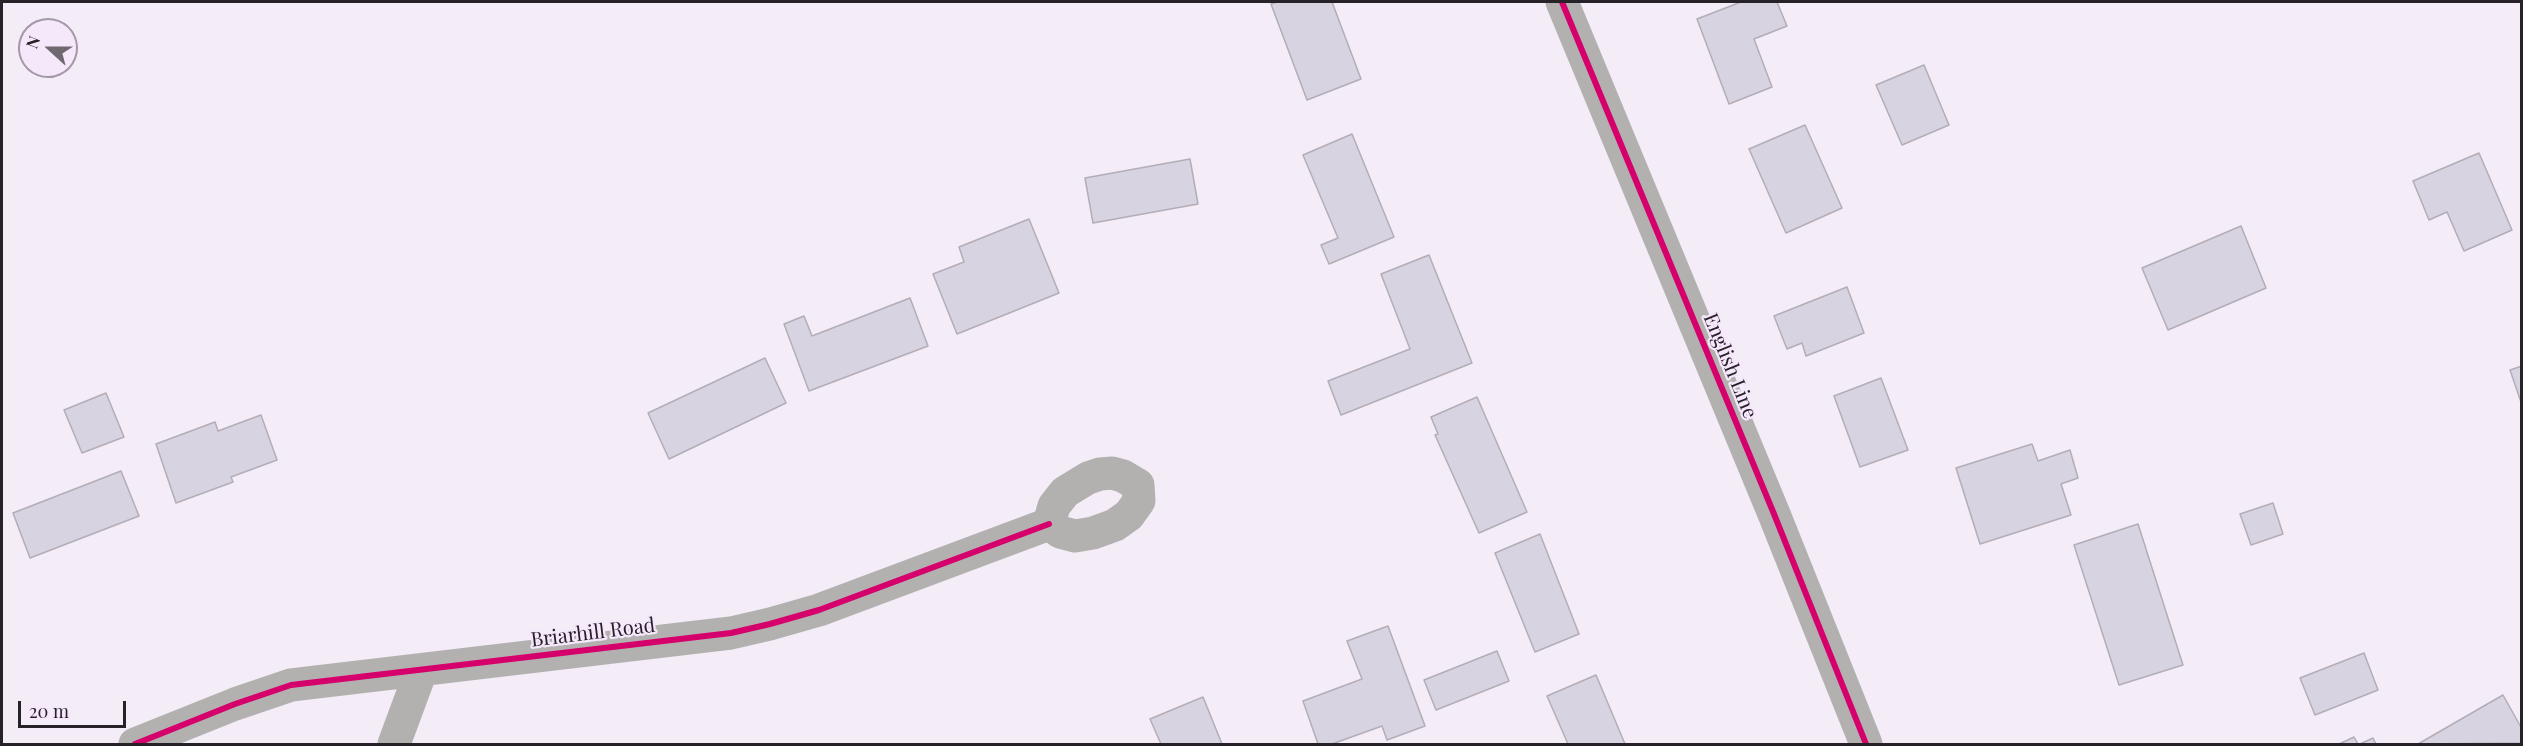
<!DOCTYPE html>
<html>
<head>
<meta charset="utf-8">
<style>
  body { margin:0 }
  #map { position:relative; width:2523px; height:746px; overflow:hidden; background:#f4ecf7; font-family:"Playfair Display",serif }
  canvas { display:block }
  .frame { position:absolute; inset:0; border:3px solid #272128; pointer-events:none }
  .north { position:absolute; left:18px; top:18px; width:60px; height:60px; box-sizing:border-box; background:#f6e8fb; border:2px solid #a398a7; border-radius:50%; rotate:291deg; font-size:16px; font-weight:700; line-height:24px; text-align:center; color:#272128 }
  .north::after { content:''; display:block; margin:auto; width:21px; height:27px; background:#6f6870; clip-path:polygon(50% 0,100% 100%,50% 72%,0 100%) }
  .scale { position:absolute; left:18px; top:701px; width:108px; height:27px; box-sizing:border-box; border:3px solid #272128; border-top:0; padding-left:8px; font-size:18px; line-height:21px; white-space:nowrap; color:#272128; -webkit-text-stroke:4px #f6e8fb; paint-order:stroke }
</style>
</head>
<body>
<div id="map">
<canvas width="2523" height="746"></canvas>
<div class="frame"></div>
<div class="north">N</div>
<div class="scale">20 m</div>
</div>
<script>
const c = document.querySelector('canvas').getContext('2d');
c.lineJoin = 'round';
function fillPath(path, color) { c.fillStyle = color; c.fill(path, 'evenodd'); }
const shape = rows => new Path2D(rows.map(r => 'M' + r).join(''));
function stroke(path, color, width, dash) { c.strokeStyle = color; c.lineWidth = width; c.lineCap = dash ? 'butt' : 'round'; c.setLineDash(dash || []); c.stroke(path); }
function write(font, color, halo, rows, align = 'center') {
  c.font = font + ' "Playfair Display",serif'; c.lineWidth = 4.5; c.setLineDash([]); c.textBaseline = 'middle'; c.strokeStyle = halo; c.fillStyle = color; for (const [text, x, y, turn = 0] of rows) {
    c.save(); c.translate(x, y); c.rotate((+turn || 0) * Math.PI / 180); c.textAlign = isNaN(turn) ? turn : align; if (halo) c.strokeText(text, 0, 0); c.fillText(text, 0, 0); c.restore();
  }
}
const building = shape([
  [1277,2,1332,2,1361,79,1307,100,1271,4,1277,2],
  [1741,2,1777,2,1787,26,1754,39,1772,87,1729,104,1697,19,1741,2],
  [1924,65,1949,125,1902,145,1876,85,1924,65],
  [1805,125,1842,208,1786,233,1749,149,1805,125],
  [1352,134,1394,237,1329,264,1321,245,1338,238,1303,155,1352,134],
  [2479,153,2512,230,2464,251,2447,212,2429,220,2413,181,2479,153],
  [1190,159,1198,204,1093,223,1085,178,1190,159],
  [1029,219,1059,293,957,334,933,274,964,262,959,247,1029,219],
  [2241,226,2266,288,2168,330,2142,268,2241,226],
  [1429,255,1472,363,1341,415,1328,381,1410,349,1381,274,1429,255],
  [1847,287,1864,333,1806,356,1802,343,1787,349,1774,316,1847,287],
  [910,298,928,346,809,391,784,324,804,316,812,336,910,298],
  [765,358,786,403,669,459,648,413,765,358],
  [2522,366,2522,405,2510,370,2522,366],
  [1881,378,1908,450,1860,467,1834,396,1881,378],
  [106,393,124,437,82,453,64,410,106,393],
  [1477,397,1527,512,1479,533,1435,435,1438,434,1431,417,1477,397],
  [261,415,277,460,231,477,233,482,176,503,156,444,215,422,218,431,261,415],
  [2032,444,2038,461,2070,450,2078,478,2061,484,2071,515,1980,544,1956,468,2032,444],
  [121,471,139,516,30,558,13,513,121,471],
  [2273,503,2283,534,2251,545,2240,514,2273,503],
  [2138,524,2183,665,2119,685,2074,545,2138,524],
  [1540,534,1579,634,1535,652,1495,553,1540,534],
  [1388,626,1425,726,1387,740,1382,726,1332,744,1318,744,1303,701,1362,679,1347,641,1388,626],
  [1497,651,1509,681,1436,710,1424,680,1497,651],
  [2364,653,2378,690,2315,715,2300,678,2364,653],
  [1596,675,1625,744,1568,744,1547,696,1596,675],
  [2503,695,2522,729,2522,743,2418,744,2503,695],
  [1203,697,1222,744,1161,744,1150,719,1203,697],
  [2354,737,2358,744,2339,744,2354,737],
  [2373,738,2376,744,2360,744,2373,738]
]);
fillPath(building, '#d8d3e1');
stroke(building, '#b2adb6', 1.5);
stroke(shape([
  [1112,473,1123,476,1138,485,1139,501,1129,515,1115,525,1093,533,1075,536,1060,532,1049,524,1054,506,1065,492,1088,478,1100,474,1112,473],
  [135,744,235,704,291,685,731,633,770,624,819,610,1049,524],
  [394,744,421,671]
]), '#b3b1b0', 33);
stroke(shape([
  [1562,2,1774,514,1866,744]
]), '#b3b1b0', 33);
stroke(shape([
  [1562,2,1774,514,1866,744],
  [135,744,235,704,291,685,731,633,770,624,819,610,1049,524]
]), '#d6006c', 6);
write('20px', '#272128', '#f6e8fb', [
  ["English Line",1730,366,68],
  ["Briarhill Road",593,633,-7]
]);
</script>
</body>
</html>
